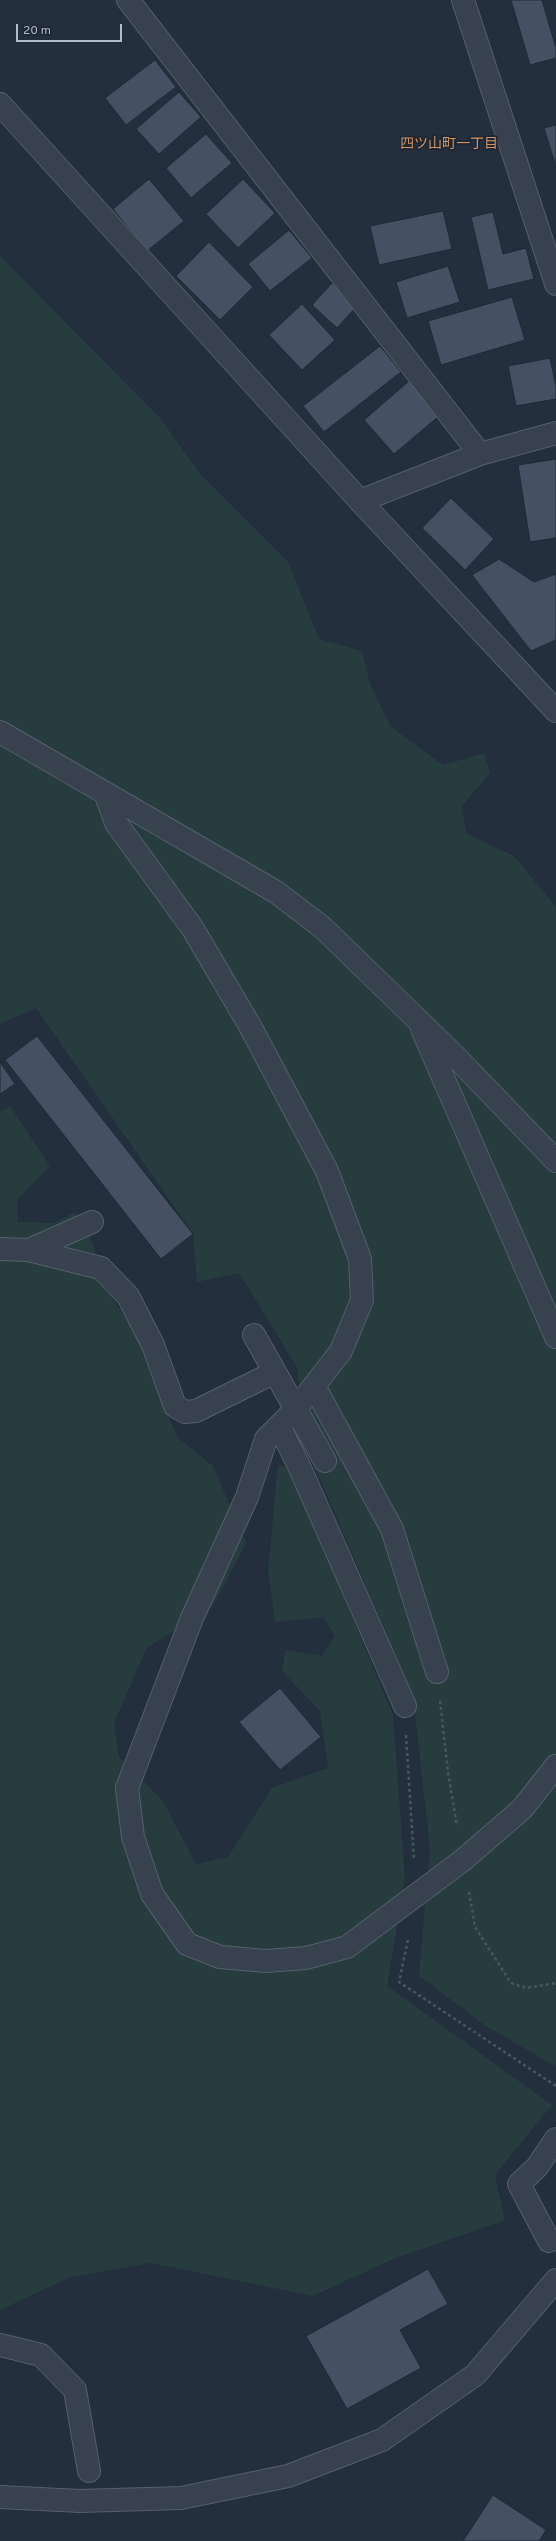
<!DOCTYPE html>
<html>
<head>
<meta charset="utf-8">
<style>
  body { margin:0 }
  #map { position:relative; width:556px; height:2541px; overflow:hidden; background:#242f3e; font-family:Overpass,sans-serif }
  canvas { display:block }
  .scale { position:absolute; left:16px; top:24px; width:106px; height:18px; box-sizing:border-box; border:2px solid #b4bcc9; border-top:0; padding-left:5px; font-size:12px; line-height:14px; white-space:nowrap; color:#b4bcc9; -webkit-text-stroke:3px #1d2633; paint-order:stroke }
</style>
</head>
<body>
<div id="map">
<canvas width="556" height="2541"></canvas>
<div class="scale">20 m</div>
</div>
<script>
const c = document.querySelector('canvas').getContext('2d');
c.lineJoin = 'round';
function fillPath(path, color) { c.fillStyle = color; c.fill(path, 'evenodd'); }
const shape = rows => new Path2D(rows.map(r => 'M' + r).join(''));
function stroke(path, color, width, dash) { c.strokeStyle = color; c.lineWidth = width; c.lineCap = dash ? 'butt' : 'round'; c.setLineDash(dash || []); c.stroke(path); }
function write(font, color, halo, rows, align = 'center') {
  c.font = font + ' Overpass,"Noto Sans JP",sans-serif'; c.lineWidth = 3.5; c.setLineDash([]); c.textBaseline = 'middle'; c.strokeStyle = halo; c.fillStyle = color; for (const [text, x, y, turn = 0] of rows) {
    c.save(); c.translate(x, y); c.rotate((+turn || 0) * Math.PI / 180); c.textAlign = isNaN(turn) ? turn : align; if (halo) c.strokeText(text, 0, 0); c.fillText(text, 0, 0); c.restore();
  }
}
fillPath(shape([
  [0,256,161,419,201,475,288,562,319,639,362,651,370,684,391,727,443,765,484,753,490,773,461,807,467,834,514,856,556,907,556,2067,483,2024,419,1976,430,1849,413,1695,305,1444,297,1367,239,1273,197,1282,193,1234,36,1008,0,1024],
  [10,1106,50,1166,17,1200,18,1222,54,1223,75,1212,93,1244,105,1286,134,1331,177,1437,213,1466,246,1543,213,1606,147,1648,114,1723,119,1757,163,1801,196,1864,228,1857,272,1788,328,1768,320,1711,282,1671,285,1650,322,1656,335,1635,323,1617,275,1622,268,1570,278,1465,290,1469,393,1715,405,1877,387,1986,552,2105,495,2175,505,2220,391,2260,313,2296,151,2263,70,2277,0,2310,0,1112]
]), '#263c3f');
const building = shape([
  [511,0,542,0,556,48,556,58,530,65,511,0],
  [155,60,176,87,126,125,105,98,155,60],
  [179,92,201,117,159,154,136,129,179,92],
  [556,125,556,167,544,128,556,125],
  [206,134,232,163,191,198,166,168,206,134],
  [149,179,184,221,147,251,113,209,149,179],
  [243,179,275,213,238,248,206,214,243,179],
  [443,211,452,249,379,265,370,226,443,211],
  [493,212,503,254,526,248,534,279,488,290,471,217,493,212],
  [289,230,312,258,270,291,248,264,289,230],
  [209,242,253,287,220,320,176,276,209,242],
  [448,266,460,302,407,318,396,282,448,266],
  [332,283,357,306,337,328,312,305,332,283],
  [512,297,525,340,441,365,428,321,512,297],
  [302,304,335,340,302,370,269,335,302,304],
  [380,346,401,372,324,432,303,406,380,346],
  [550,358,556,386,556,399,516,406,508,366,550,358],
  [409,381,439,416,394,454,364,420,409,381],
  [556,459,556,538,530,542,518,465,556,459],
  [451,498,494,539,465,570,422,528,451,498],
  [499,559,534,582,556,574,556,640,531,651,472,575,499,559],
  [37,1036,193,1234,161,1259,5,1060,37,1036],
  [0,1062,15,1084,0,1094,0,1062],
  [280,1688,321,1737,280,1770,239,1722,280,1688],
  [428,2269,448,2304,400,2330,421,2368,347,2409,306,2336,428,2269],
  [493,2495,546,2530,539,2541,463,2541,493,2495]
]);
fillPath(building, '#455162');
stroke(building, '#1f2835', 1);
const minor = shape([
  [128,0,480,454],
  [463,0,556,284],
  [0,104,360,501,556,711],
  [360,501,480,454,556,433],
  [0,732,276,892,322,927,454,1055,556,1161],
  [106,795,116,823,193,929,250,1026,327,1171,360,1259,362,1300,341,1351,296,1409,266,1439,247,1497,192,1618,127,1788,133,1837,152,1894,187,1944,220,1957,266,1961,306,1958,347,1947,463,1860,522,1809,556,1766],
  [422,1029,556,1337],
  [0,1249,29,1250,92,1222],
  [29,1250,101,1268,128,1296,153,1345,175,1406,185,1412,196,1411,275,1372],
  [254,1335,325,1461],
  [314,1386,392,1529,437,1672],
  [279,1426,299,1466,405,1706],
  [549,2241,519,2184,537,2167,556,2139],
  [0,2345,41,2355,75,2390,89,2471],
  [0,2497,80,2501,181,2498,288,2476,382,2440,475,2375,556,2280]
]);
stroke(minor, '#565f6c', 24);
stroke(shape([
  [440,1701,448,1772,457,1826],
  [406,1735,414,1860],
  [469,1892,475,1927,511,1983,526,1988,556,1983],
  [408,1940,399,1982,556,2086]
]), '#44595c', 2.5, [3, 3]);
stroke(minor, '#38414e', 22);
write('14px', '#d59563', '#1d2633', [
  ["四ツ山町一丁目",449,145]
]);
</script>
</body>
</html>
